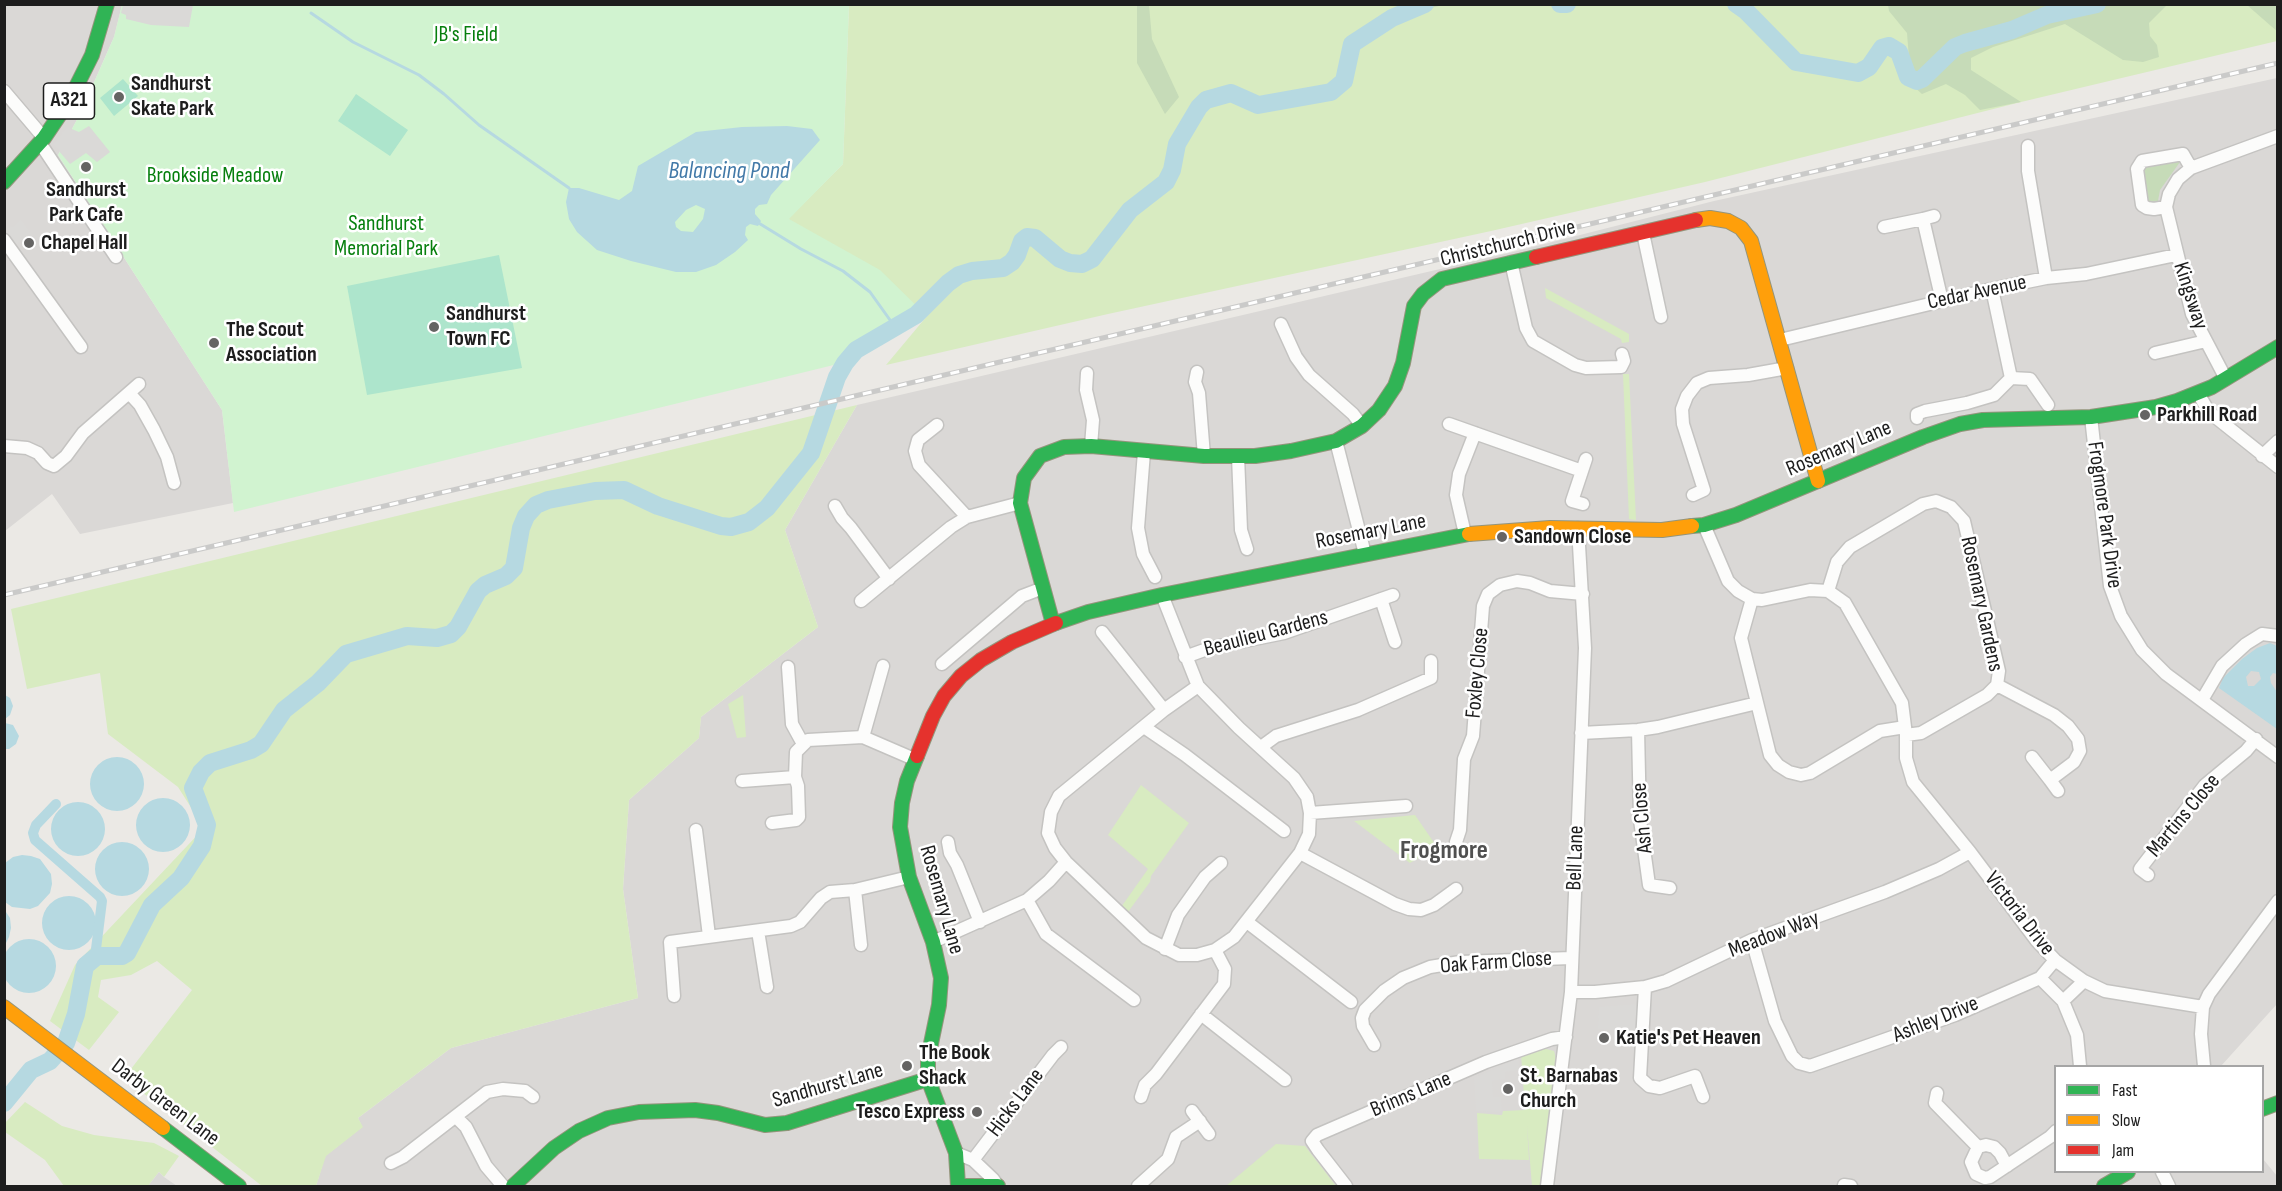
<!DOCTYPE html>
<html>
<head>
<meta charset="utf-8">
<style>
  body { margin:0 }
  #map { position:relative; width:2282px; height:1191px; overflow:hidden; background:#ebe9e5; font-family:"Sofia Sans Condensed",sans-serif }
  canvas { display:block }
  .frame { position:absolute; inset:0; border:6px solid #1d1d1d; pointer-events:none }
  .legend { position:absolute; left:2054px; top:1065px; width:210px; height:108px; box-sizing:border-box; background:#fff; border:2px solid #a5a5a5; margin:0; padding:8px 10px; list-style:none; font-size:18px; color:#1d1d1d }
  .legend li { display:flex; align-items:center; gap:12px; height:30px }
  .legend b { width:30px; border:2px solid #a5a5a5 }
</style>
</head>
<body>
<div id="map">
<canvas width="2282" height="1191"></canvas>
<div class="frame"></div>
<ul class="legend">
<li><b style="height:8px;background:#30b455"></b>Fast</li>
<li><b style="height:8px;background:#ff9f0a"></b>Slow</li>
<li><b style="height:8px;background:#e5322d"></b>Jam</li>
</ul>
</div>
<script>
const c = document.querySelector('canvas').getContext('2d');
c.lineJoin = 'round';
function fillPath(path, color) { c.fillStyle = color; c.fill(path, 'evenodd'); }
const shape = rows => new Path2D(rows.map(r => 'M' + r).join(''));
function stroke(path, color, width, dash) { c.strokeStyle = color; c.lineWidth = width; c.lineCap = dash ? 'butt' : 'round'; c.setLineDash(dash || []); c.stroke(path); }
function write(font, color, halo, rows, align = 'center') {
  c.font = font + ' "Sofia Sans Condensed",sans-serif'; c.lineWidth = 5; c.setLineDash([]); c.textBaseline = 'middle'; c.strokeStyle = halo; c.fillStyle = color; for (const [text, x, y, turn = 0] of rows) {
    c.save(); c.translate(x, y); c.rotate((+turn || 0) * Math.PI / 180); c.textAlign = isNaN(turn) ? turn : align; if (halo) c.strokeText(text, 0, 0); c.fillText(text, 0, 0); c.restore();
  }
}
fillPath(shape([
  [5,5,122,5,114,37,80,114,58,155,222,410,233,503,80,534,52,494,5,531],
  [2277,78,2277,1004,2221,1066,2056,1066,2056,1172,2262,1172,2263,1159,2277,1176,2277,1186,316,1186,325,1156,362,1127,358,1118,451,1048,638,998,623,889,629,800,699,738,701,717,818,627,785,530,857,405,1513,252,1714,201]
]), '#dad8d6');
fillPath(shape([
  [849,5,2277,5,2277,41,2021,102,1705,182,1491,231,1108,314,886,365,927,316,788,219,843,164],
  [1545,288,1629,334,1629,342,1622,343,1621,339,1546,298],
  [1623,374,1629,374,1636,520,1629,519],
  [857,405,785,530,818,627,701,717,699,738,629,800,623,889,638,998,451,1048,358,1118,363,1127,326,1156,316,1186,262,1186,124,1078,192,990,157,961,131,975,101,980,98,997,119,1012,89,1050,50,1021,75,965,204,828,178,787,108,734,100,673,27,689,11,609],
  [743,695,746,737,737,738,728,704],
  [1141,785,1189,823,1151,876,1150,882,1125,916,1119,910,1148,869,1108,835],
  [1415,815,1437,847,1410,863,1354,821],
  [1542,1048,1554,1051,1556,1059,1543,1186,1532,1186,1527,1125,1529,1160,1479,1159,1477,1113,1502,1115,1503,1111,1525,1110,1521,1054],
  [25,1102,62,1126,94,1135,154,1143,179,1156,164,1177,159,1172,148,1186,64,1186,45,1160,5,1132,5,1123],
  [1276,1144,1305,1146,1336,1186,1226,1186]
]), '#d8ebc1');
fillPath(shape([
  [1137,5,1149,5,1152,39,1179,97,1165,114,1137,63],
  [1399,5,1443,5,1414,12],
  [1888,5,1888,4,2167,5,2149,23,2150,36,2157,45,2159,57,2143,62,2123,60,2065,24,1993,47,1971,58,1971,70,2021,102,1980,110,1965,95,1946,84,1922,94,1911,84,1907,33,1889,11],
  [2247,5,2277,5,2277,31,2271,26],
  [2177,158,2180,162,2160,190,2158,201,2146,203,2141,172,2144,165]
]), '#c6dbb8');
fillPath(shape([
  [122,5,849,5,843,164,789,219,880,270,927,316,857,346,850,361,234,512,222,410,58,155,80,114,114,37]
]), '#d1f3d0');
fillPath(shape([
  [123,79,138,96,114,116,100,98],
  [356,94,408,130,390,156,338,121],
  [499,255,522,368,367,395,347,286]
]), '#ade5cc');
fillPath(shape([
  [123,5,123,4,193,5,189,27,151,25,126,19,126,15,121,13],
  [89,126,110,152,97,162,86,153,70,164,53,144,67,127,79,132],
  [21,219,32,234,15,245,5,230,11,226,12,227],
  [1638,1004,1637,1032,1598,1029,1599,1007],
  [1518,1059,1520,1070,1505,1072,1505,1079,1492,1081,1493,1097,1501,1097,1502,1112,1476,1111,1474,1078],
  [159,1172,164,1177,177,1186,148,1186]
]), '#dad9d7');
fillPath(shape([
  [787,126,812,129,820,140,771,195,767,204,759,205,755,209,755,214,761,221,758,226,750,224,746,227,745,235,748,240,735,252,716,265,696,272,676,272,631,261,597,250,577,232,569,219,566,202,569,188,579,188,619,200,632,191,638,166,696,132,742,127],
  [696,205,705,209,703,219,693,232,681,231,676,227,675,222,686,210],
  [2270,643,2277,646,2277,674,2273,673,2270,677,2271,683,2277,692,2277,729,2219,688,2223,678,2242,659,2257,648],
  [2251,671,2259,672,2261,679,2254,686,2248,686,2246,677],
  [5,695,10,698,13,706,10,715,5,719],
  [5,723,13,725,19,736,16,744,9,749,5,749],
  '90 784a27 27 0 1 1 54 0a27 27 0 1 1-54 0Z',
  '136 825a27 27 0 1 1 54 0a27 27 0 1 1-54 0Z',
  '51 829a27 27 0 1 1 54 0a27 27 0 1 1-54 0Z',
  '95 869a27 27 0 1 1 54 0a27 27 0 1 1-54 0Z',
  [22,855,31,856,40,859,51,874,52,884,50,893,38,906,30,909,12,907,5,902,5,863,13,857],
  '42 923a27 27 0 1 1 54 0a27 27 0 1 1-54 0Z',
  [4,909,10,918,11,928,9,937,5,945],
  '2 966a27 27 0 1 1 54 0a27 27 0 1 1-54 0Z'
]), '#b6d9e1');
stroke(shape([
  [311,13,353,42,419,75,444,94,479,125,569,188],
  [757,222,801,249,843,271,870,292,895,327]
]), '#b6d9e1', 3);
stroke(shape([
  [56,804,36,825,33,833,35,840,100,897,102,901,95,957]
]), '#b6d9e1', 10);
stroke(shape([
  [1560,4,1567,4],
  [1736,4,1746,11,1796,62,1858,73,1869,67,1882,48,1889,46,1899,52,1908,77,1917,81,1922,79,1955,47,1965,43,2012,30,2047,15,2097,4],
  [4,1103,31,1070,50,1061,66,1043,76,1014,85,966,97,956,122,956,127,953,152,905,181,878,202,846,207,825,193,788,201,772,210,763,251,750,261,744,284,710,318,683,346,654,407,636,437,638,451,634,458,627,478,591,485,585,506,576,514,568,521,528,526,516,536,505,548,500,595,491,624,490,658,506,721,526,731,527,749,522,767,508,811,453,837,377,845,363,856,350,916,315,948,283,959,275,972,271,1003,268,1012,262,1017,255,1022,241,1027,237,1035,238,1060,259,1070,263,1082,264,1092,259,1130,210,1166,182,1172,170,1177,144,1199,107,1206,100,1231,93,1258,105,1331,92,1344,81,1352,44,1392,18,1425,4]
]), '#b6d9e1', 18);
const street = shape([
  [4,91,44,138],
  [40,143,116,257],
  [2028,146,2028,171,2046,278],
  [2166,207,2154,209,2147,208,2142,205,2137,169,2142,161,2183,154,2191,168],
  [1923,219,1934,216],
  [1884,227,1923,219,1942,301],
  [1643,233,1661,317],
  [4,240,81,347],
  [1511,262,1526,328,1533,341,1575,365,1586,368,1621,367,1624,361,1622,354],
  [1281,324,1296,357,1309,375,1353,414,1362,426],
  [1780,340,1992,289,2046,278,2086,274,2176,255],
  [2155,353,2206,341],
  [1197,372,1195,382,1199,393,1204,456],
  [1087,373,1086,390,1093,420,1091,446],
  [2011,378,2030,379,2048,405],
  [2226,379,2192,314,2166,207,2169,194,2178,179,2191,168,2278,136],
  [129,393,140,405,154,430,167,457,174,483],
  [2198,393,2209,412,2278,467],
  [2091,417,2110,586,2121,616,2142,650,2166,674,2278,757],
  [1917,418,1917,414,1925,411,1967,403,1994,395,2011,378,1992,289],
  [1449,424,1582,471],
  [937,425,918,440,915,451,919,465,967,517],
  [1336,441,1365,554],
  [4,446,27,448,38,453,47,463,54,466,66,456,83,433,139,384],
  [1144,452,1138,528,1143,554,1155,577],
  [1238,456,1241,530,1247,549],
  [2262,456,2278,441],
  [1693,495,1704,490,1683,424,1682,409,1687,396,1697,383,1709,378,1748,375,1787,368],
  [1583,504,1572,501,1586,459],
  [835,506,842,518,851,528,889,579],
  [1704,525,1728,581,1738,591,1752,599,1762,600,1810,590,1828,591,1845,603,1902,703,1906,735,1921,733,1987,695,1997,685,1999,671,1964,521,1951,507,1936,501,1923,504,1850,547,1837,562,1828,591],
  [1465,534,1456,495,1459,474,1475,433],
  [1162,595,1198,686,1239,728,1294,778,1307,797,1310,813,1309,834,1300,853,1234,937,1215,950,1197,955,1179,955,1146,938,1125,918,1066,862,1055,848,1048,833,1051,812,1059,796,1164,710,1198,686],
  [1381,599,1395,642],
  [1752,599,1741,638,1770,755,1778,765,1789,772,1801,775,1810,773,1880,731,1905,727],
  [861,601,951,527,967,517,1020,503],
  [1102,632,1164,710],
  [1185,657,1210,648,1284,633,1393,595],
  [942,664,1022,596,1043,588],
  [788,667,792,724,803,744],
  [1997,685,2054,715,2068,726,2078,739,2080,751,2074,762,2050,780,2032,757],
  [2202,700,2222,666,2246,644,2262,634,2278,636],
  [1144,727,1185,755,1284,831],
  [1638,730,1640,820,1649,885,1670,888],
  [1581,733,1638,730,1658,727,1757,703],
  [1906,735,1906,758,1913,782,1970,852,2036,940,2055,960,2084,981,2105,991,2203,1007],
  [863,737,883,666],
  [1261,747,1276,736,1358,710,1431,678,1431,661],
  [2050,780,2058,791],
  [742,781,795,777],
  [1310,813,1406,806],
  [772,823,796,820,799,817,798,786,795,777,796,752,808,740,863,737,914,759],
  [696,830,709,936],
  [948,842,950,853,957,865,980,922],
  [1459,850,1456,842,1460,830,1464,759,1473,736,1483,606,1488,594,1500,585,1517,581,1530,583,1550,591,1583,594],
  [1300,853,1395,904,1409,909,1421,910,1434,905,1456,889],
  [2148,875,2140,869,2205,785,2246,751,2256,739],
  [855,890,861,945],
  [1027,900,1046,934,1134,1000],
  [1247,922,1351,1002],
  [758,931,767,987],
  [1752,940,1775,1021,1792,1056,1799,1063,1810,1066,1955,1015,2040,978,2055,960],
  [933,942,1027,900,1049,881,1066,862],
  [1165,949,1178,915,1205,877,1221,863],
  [2040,978,2063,1001,2077,1035,2080,1066],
  [1645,987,1640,1078,1649,1086,1660,1088,1695,1076,1703,1097],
  [1571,992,1595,992,1645,987,1666,981,1752,940,1885,892,1939,869,1970,852],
  [674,996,670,942,791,926,800,922,821,898,830,892,855,890,909,877],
  [2063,1001,2084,981],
  [1201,1014,1285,1080],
  [1374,1045,1363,1026,1362,1018,1365,1010,1384,991,1403,978,1430,967,1460,962,1571,958],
  [2204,1066,2201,1034,2203,1007,2209,994,2278,901],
  [1937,1093,1935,1103,1978,1147],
  [1141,1097,1145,1085,1156,1074,1224,984,1225,969,1215,950],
  [1192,1111,1209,1134],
  [456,1117,466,1127,486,1166,503,1186],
  [956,1153,973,1160,993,1179,998,1186],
  [973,1160,1053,1055,1061,1047],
  [391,1163,403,1157,487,1092,503,1089,525,1091,533,1097],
  [2007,1166,2000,1153,1994,1147,1986,1145,1978,1147,1971,1162,1976,1174,1985,1178,1990,1177,2050,1137,2056,1131],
  [2162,1172,2169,1186],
  [1844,1185,1851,1186],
  [1138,1186,1168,1159,1176,1137,1200,1121],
  [1346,1186,1318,1150,1312,1141,1317,1135,1486,1062,1552,1039,1566,1037],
  [1547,1186,1571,992,1585,648,1578,528]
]);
const fast = shape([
  [4,182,44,138,69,101,92,55,107,4],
  [1692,526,1704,525,1736,515,1923,437,1960,424,1983,420,2091,417,2156,407,2177,401,2212,387,2278,347],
  [1056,623,1088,612,1162,595,1469,534],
  [1053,624,1020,503,1024,478,1040,456,1064,447,1091,446,1204,456,1255,456,1291,451,1336,441,1362,426,1379,410,1395,386,1403,363,1414,306,1423,294,1442,279,1536,257],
  [917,756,907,781,902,803,900,827,909,877,933,942,941,978,939,1005,928,1058,928,1079,956,1153,958,1186],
  [2262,1109,2278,1103],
  [163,1128,239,1186],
  [513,1186,554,1148,579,1131,608,1118,639,1112,695,1110,718,1113,765,1125,787,1123,928,1079],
  [961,1186,998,1186],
  [2104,1186,2128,1172]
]);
const slow = shape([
  [1696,220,1710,218,1728,221,1741,228,1751,241,1818,481],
  [1469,534,1550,528,1662,530,1692,526],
  [4,1007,163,1128]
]);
const jam = shape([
  [1536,257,1696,220],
  [917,756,933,716,944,696,961,676,981,660,1012,642,1056,623]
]);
stroke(street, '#c4c3c1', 15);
stroke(fast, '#94957c', 16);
stroke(slow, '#94957c', 16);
stroke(jam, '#94957c', 16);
stroke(street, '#fcfcfb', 12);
stroke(fast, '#30b455', 14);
stroke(slow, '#ff9f0a', 14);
stroke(jam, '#e5322d', 14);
const rail = shape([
  [4,595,2278,63]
]);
stroke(rail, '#cacac9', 5);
stroke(rail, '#fff', 3, [9]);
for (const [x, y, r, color] of [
  [119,97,6,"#656463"],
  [86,167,6,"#656463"],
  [29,243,6,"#656463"],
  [434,327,6,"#656463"],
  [214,343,6,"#656463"],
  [2145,415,6,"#656463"],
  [1502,537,6,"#656463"],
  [1604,1038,6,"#656463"],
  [907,1066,6,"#656463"],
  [1508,1089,6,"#656463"],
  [977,1112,6,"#656463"]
]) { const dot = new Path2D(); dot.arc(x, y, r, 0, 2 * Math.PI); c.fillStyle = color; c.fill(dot); stroke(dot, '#fff', 2); }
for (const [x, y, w] of [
  [69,101,51]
]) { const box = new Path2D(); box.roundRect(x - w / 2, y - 18, w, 36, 4.5); c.fillStyle = '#fff'; c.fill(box); stroke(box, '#1d1d1d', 1.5); }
write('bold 21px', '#1d1d1d', null, [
  ["A321",69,101]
]);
write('22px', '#067f0d', '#fff', [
  ["JB's Field",466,35],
  ["Brookside Meadow",215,176],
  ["Sandhurst",386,224],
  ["Memorial Park",386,249]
]);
write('bold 22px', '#1d1d1d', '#fff', [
  ["Sandhurst",131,84],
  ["Skate Park",131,109],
  ["Sandhurst",86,190,"center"],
  ["Park Cafe",86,215,"center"],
  ["Chapel Hall",41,243],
  ["Sandhurst",446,314],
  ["Town FC",446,339],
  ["The Scout",226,330],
  ["Association",226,355],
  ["Parkhill Road",2157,415],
  ["Sandown Close",1514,537],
  ["Katie's Pet Heaven",1616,1038],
  ["The Book",919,1053],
  ["Shack",919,1078],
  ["St. Barnabas",1520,1076],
  ["Church",1520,1101],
  ["Tesco Express",965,1112,"right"]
], 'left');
write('22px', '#1d1d1d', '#fff', [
  ["Christchurch Drive",1508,244,-14],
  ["Cedar Avenue",1977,293,-12],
  ["Kingsway",2190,296,72],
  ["Rosemary Lane",1839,449,-23],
  ["Frogmore Park Drive",2104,515,82],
  ["Rosemary Lane",1371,532,-11],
  ["Rosemary Gardens",1981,604,78],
  ["Beaulieu Gardens",1266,634,-15],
  ["Foxley Close",1478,673,-85],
  ["Martins Close",2184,816,-50],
  ["Ash Close",1643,818,-95],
  ["Bell Lane",1576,858,-88],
  ["Rosemary Lane",941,900,74],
  ["Victoria Drive",2019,914,52],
  ["Meadow Way",1774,935,-21],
  ["Oak Farm Close",1496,963,-4],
  ["Ashley Drive",1936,1020,-22],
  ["Sandhurst Lane",828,1086,-16],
  ["Brinns Lane",1411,1095,-23],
  ["Darby Green Lane",165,1103,37],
  ["Hicks Lane",1016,1103,-53]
]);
write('italic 24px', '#4279a8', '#fff', [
  ["Balancing Pond",729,172]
]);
write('bold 26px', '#505050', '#fff', [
  ["Frogmore",1444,851]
]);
</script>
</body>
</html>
